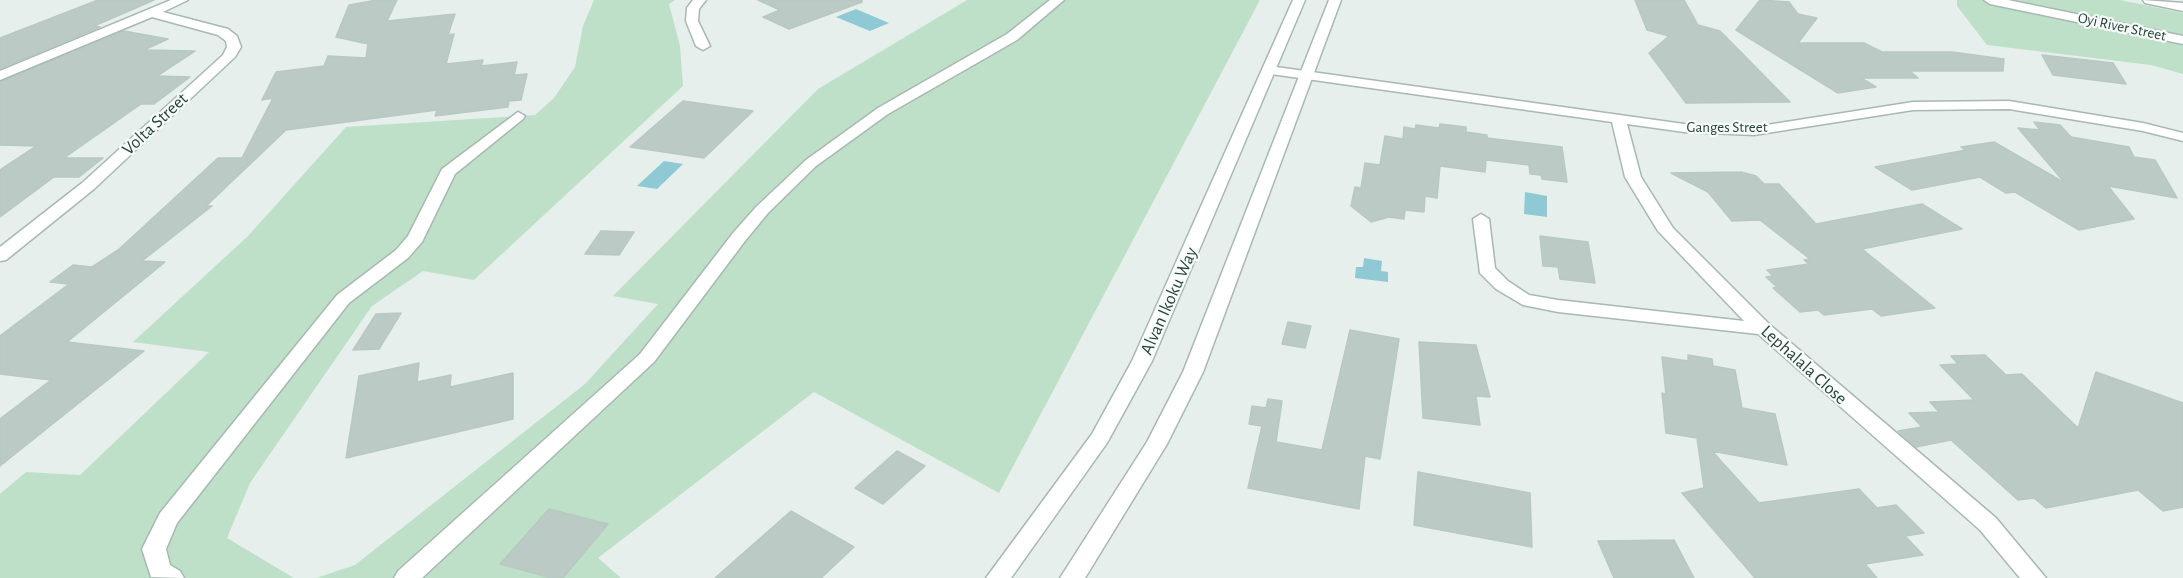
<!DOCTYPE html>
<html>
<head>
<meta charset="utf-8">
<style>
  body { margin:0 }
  canvas { display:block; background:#e6efeb }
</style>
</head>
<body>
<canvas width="2183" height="578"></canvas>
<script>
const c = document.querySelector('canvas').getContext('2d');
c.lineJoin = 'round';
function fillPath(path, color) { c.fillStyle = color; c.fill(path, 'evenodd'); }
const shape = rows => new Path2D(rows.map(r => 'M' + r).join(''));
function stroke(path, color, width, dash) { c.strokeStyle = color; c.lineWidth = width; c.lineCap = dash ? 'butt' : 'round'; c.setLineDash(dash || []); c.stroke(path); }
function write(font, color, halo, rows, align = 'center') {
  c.font = font + ' "Alegreya Sans",sans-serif'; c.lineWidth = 4.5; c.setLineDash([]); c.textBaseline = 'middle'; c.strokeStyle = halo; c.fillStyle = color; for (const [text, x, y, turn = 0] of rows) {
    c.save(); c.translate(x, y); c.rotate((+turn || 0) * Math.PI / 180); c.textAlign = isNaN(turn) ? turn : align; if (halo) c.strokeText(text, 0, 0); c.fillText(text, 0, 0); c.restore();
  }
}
fillPath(shape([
  [594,0,675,0,669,4,680,46,683,86,474,280,423,271,372,306,250,483,227,538,294,578,0,578,0,494,26,472,80,475,209,352,133,342,248,236,346,127,535,115,554,98,575,67,583,26],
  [967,0,1260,0,999,493,814,392,598,558,621,578,316,578,355,565,585,384,658,304,613,296,818,89],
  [1957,0,2120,0,2183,13,2183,74,2151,65,1987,45,1957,6]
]), '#bfe0c8');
fillPath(shape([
  [856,9,889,23,870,31,836,17],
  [664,161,683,164,657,189,637,186],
  [1525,192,1547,196,1547,217,1524,214],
  [1364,258,1382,261,1381,271,1388,272,1388,282,1355,278,1356,267,1363,267]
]), '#8ec9d4');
const building = shape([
  [98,0,154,0,94,26,100,27,0,69,0,38,98,0],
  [377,0,397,0,387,21,455,14,448,35,454,34,446,64,483,60,481,66,517,62,514,75,527,74,521,100,509,101,508,107,435,116,437,110,286,130,206,206,212,206,142,261,165,262,67,342,144,351,0,466,0,419,51,380,0,374,0,336,69,284,50,282,73,265,92,267,118,250,218,158,242,158,273,98,262,100,276,72,324,66,328,56,366,58,368,44,336,37,349,5,377,0],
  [758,0,862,0,862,2,789,29,763,17,780,10,758,0],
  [1635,0,1684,0,1698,25,1720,31,1790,102,1686,103,1649,53,1669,36,1647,30,1635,0],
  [1760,0,1789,2,1798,14,1817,18,1798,43,1864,43,1882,52,1952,52,2004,59,2003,71,1910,71,1918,78,1861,78,1876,87,1838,93,1736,30,1760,0],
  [124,31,168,39,144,50,195,51,157,76,190,77,154,104,141,104,64,158,103,158,79,177,54,177,0,217,0,170,36,146,0,145,0,82,124,31],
  [2042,55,2113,63,2126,84,2053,75,2042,55],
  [683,101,753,111,704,158,630,147,683,101],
  [2034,122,2060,125,2071,137,2129,147,2134,157,2155,160,2177,198,2108,186,2134,219,2079,230,2015,192,2006,193,1980,177,1912,190,1875,167,1966,150,1961,147,1994,142,2065,183,2018,128,2040,130,2034,122],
  [1440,124,1466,127,1466,132,1487,135,1487,138,1562,147,1567,182,1542,179,1541,175,1530,174,1529,165,1486,160,1485,172,1440,166,1437,198,1425,196,1424,212,1405,210,1404,219,1389,217,1371,222,1351,206,1355,187,1361,188,1365,163,1380,165,1385,136,1403,139,1404,127,1415,129,1416,125,1439,128,1440,124],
  [1741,172,1756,176,1764,184,1779,184,1816,224,1922,204,1962,229,1862,249,1935,308,1881,316,1872,309,1824,315,1818,310,1800,312,1773,288,1777,287,1766,277,1773,276,1767,270,1809,264,1804,260,1810,259,1760,220,1732,221,1708,192,1671,173,1741,172],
  [601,231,634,232,619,255,585,254,601,231],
  [1540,236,1588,242,1595,283,1560,279,1558,267,1543,266,1540,236],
  [401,313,379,349,353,350,376,314,401,313],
  [1288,322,1311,326,1305,348,1282,344,1288,322],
  [1350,330,1399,339,1380,459,1365,456,1359,509,1248,488,1262,426,1249,424,1252,406,1266,408,1268,399,1282,401,1276,442,1322,450,1350,330],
  [1419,342,1476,345,1490,397,1476,396,1480,425,1423,418,1419,342],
  [1688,355,1712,359,1713,366,1735,370,1742,408,1775,414,1787,465,1712,451,1759,503,1859,489,1877,508,1896,505,1924,533,1905,536,1923,555,1865,564,1877,578,1755,578,1682,493,1704,488,1697,438,1666,433,1662,393,1666,394,1662,357,1688,361,1688,355],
  [1985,355,2006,375,2022,374,2078,428,2096,372,2183,403,2183,507,2163,511,2138,490,2046,508,2034,498,2018,500,1951,440,1916,447,1898,431,1922,427,1909,413,1939,412,1930,402,1974,400,1940,365,1958,364,1951,356,1985,355],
  [419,363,417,382,451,375,450,387,513,373,513,419,346,458,359,376,419,363],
  [897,451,925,466,883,504,855,488,897,451],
  [1418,472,1530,493,1532,547,1414,525,1418,472],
  [549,509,608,524,563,578,551,578,500,564,549,509],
  [791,511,854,547,821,578,715,578,791,511],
  [1674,540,1694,578,1614,578,1598,541,1674,540]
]);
fillPath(building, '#bbcac4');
stroke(building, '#b8c9c2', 1.5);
const minor = shape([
  [171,0,188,0,163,12,228,29,237,36,241,47,235,57,94,189,6,260,0,261,0,247,82,183,223,55,227,47,226,41,218,35,152,17,0,80,0,71,171,0],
  [693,0,706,0,699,9,698,21,710,46,703,50,696,46,686,21,687,8,693,0],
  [1050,0,1064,0,1017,40,888,114,816,166,768,213,745,241,654,362,422,578,394,578,398,571,640,354,733,233,756,207,806,160,878,108,1007,34,1050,0],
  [1984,0,2008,0,2183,36,2183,44,1990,4,1984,0],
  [1269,66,1684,124,1754,127,1913,102,2009,101,2143,123,2183,133,2183,141,2143,131,2009,109,1913,110,1754,135,1684,132,1627,124,1641,177,1673,228,1770,325,1996,518,2046,578,2020,578,1980,530,1758,334,1558,312,1523,305,1496,289,1480,273,1473,219,1481,214,1489,219,1495,268,1508,281,1529,295,1558,300,1744,321,1658,231,1625,177,1612,122,1264,73,1264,67,1269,66],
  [518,112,525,116,523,119,455,174,422,242,408,258,349,303,177,523,166,549,170,565,180,571,184,578,151,577,142,549,160,513,337,295,396,250,408,236,442,169,518,112]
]);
const tertiary = shape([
  [1293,0,1305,0,1152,361,1107,443,1011,578,986,578,1092,434,1132,361,1293,0],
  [1329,0,1341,0,1203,372,1167,444,1085,578,1060,578,1147,442,1183,372,1329,0],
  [2143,0,2183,3,2183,11,2145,3,2143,0]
]);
stroke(minor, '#a8b8b2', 3);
stroke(tertiary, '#a8b8b2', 3);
fillPath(minor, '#fff');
fillPath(tertiary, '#fff');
write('15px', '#24423a', '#f7fbf9', [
  ["Oyi River Street",2122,27,12],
  ["Ganges Street",1727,127]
]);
write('18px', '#24423a', '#f7fbf9', [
  ["Volta Street",155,124,-43],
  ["Alvan Ikoku Way",1169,301,-66],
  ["Lephalala Close",1804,365,42]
]);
</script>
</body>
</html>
